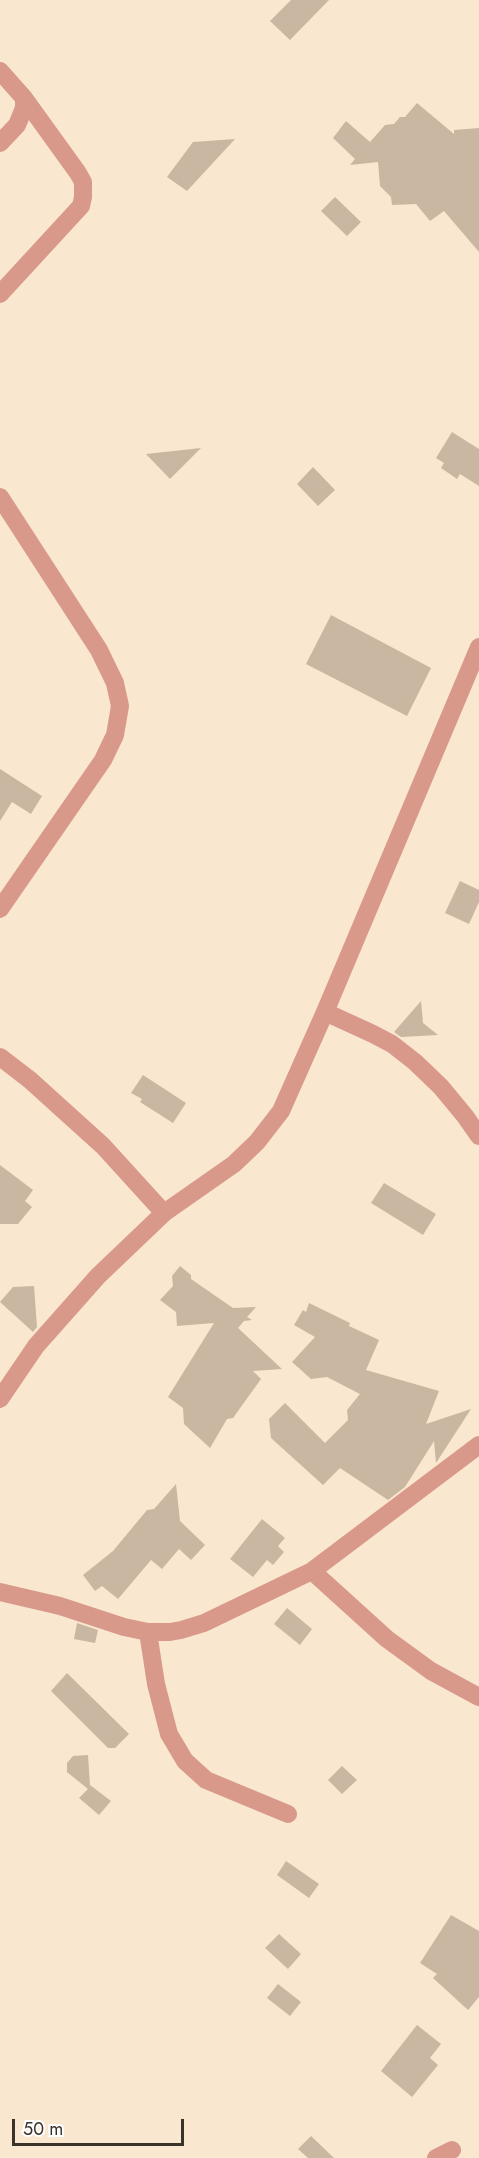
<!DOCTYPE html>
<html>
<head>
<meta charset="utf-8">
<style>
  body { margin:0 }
  #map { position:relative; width:479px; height:2158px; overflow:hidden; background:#fae7d0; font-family:Jost,sans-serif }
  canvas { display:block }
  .scale { position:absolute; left:12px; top:2119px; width:172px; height:27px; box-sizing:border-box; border:3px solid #3a332a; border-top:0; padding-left:8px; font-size:18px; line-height:21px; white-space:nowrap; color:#3a332a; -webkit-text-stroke:4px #fff; paint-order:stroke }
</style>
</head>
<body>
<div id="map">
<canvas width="479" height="2158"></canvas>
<div class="scale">50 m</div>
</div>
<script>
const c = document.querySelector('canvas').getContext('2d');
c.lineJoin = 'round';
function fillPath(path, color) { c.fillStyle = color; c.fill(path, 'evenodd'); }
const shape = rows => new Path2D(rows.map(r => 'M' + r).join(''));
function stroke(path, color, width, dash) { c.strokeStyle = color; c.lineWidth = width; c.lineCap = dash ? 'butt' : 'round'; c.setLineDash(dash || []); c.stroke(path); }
fillPath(shape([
  [291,0,329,0,290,40,270,21],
  [417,103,454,134,454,130,479,128,479,252,444,211,430,221,416,204,392,205,391,197,380,186,378,162,350,165,355,159,333,138,346,121,370,142,385,125,394,124,400,117,405,117],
  [235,139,187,191,167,177,193,142],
  [335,197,361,222,347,236,321,211],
  [452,432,479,449,479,486,460,474,457,479,441,468,444,463,436,458],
  [201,448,170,479,146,454],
  [313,467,335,490,318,506,297,484],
  [331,615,431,668,407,716,306,664],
  [0,769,42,796,31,814,12,802,0,821],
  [460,881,479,890,479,902,469,924,445,913],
  [421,1001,423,1023,438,1035,401,1037,394,1032],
  [143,1075,186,1103,173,1123,140,1102,142,1099,131,1093],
  [0,1165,33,1190,25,1201,32,1207,18,1224,0,1224],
  [384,1183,436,1214,423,1235,371,1203],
  [180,1266,191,1275,191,1279,233,1308,256,1307,247,1317,252,1320,244,1321,238,1328,282,1369,253,1371,261,1379,233,1418,227,1419,210,1448,184,1424,183,1408,168,1397,214,1323,177,1326,176,1312,160,1300,173,1286,172,1276],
  [34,1286,37,1327,33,1332,0,1302,13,1287],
  [309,1303,350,1323,349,1326,379,1340,366,1370,439,1391,426,1424,471,1409,436,1463,434,1441,405,1487,388,1500,340,1468,323,1485,271,1438,269,1419,285,1403,325,1443,348,1420,347,1410,360,1394,327,1377,311,1379,292,1362,315,1337,294,1325,303,1310,306,1312],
  [176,1484,180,1521,205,1545,191,1560,179,1549,162,1569,151,1560,118,1599,102,1586,95,1591,83,1575,113,1551,147,1510,154,1509],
  [262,1519,285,1538,278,1546,284,1552,273,1565,267,1560,253,1577,230,1559],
  [287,1608,312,1629,300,1645,274,1624],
  [77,1623,98,1630,95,1643,74,1639],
  [67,1673,129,1734,115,1748,108,1748,51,1691],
  [88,1755,90,1785,111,1801,99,1815,79,1798,88,1789,67,1772,67,1763,73,1756],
  [342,1766,357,1780,342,1794,328,1780],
  [286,1861,319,1884,309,1898,277,1875],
  [451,1915,479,1931,479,1997,468,2010,433,1978,437,1974,420,1963],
  [279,1934,301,1954,288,1969,265,1948],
  [278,1984,301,2002,290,2016,267,1998],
  [417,2025,441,2044,430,2058,438,2065,412,2097,381,2071],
  [311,2136,334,2158,308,2158,298,2149]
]), '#c9b7a1');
stroke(shape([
  [0,71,24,98,24,108,17,125,0,143],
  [0,294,81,206,83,197,83,182,78,173,24,98],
  [0,497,99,650,115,683,120,706,115,735,103,760,0,909],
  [325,1012,373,1034,392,1044,415,1062,441,1087,465,1116,479,1136],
  [0,1057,30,1080,103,1146,164,1213],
  [0,1399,36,1346,98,1276,164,1213,234,1164,257,1142,281,1111,325,1012,479,647],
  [312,1571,387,1639,431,1671,479,1697],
  [0,1592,60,1606,124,1627,148,1632,170,1632,181,1630,204,1623,312,1571,479,1445],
  [148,1632,156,1684,169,1734,185,1761,206,1780,288,1814],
  [436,2158,452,2150]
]), '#d9998a', 18);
</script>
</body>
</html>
